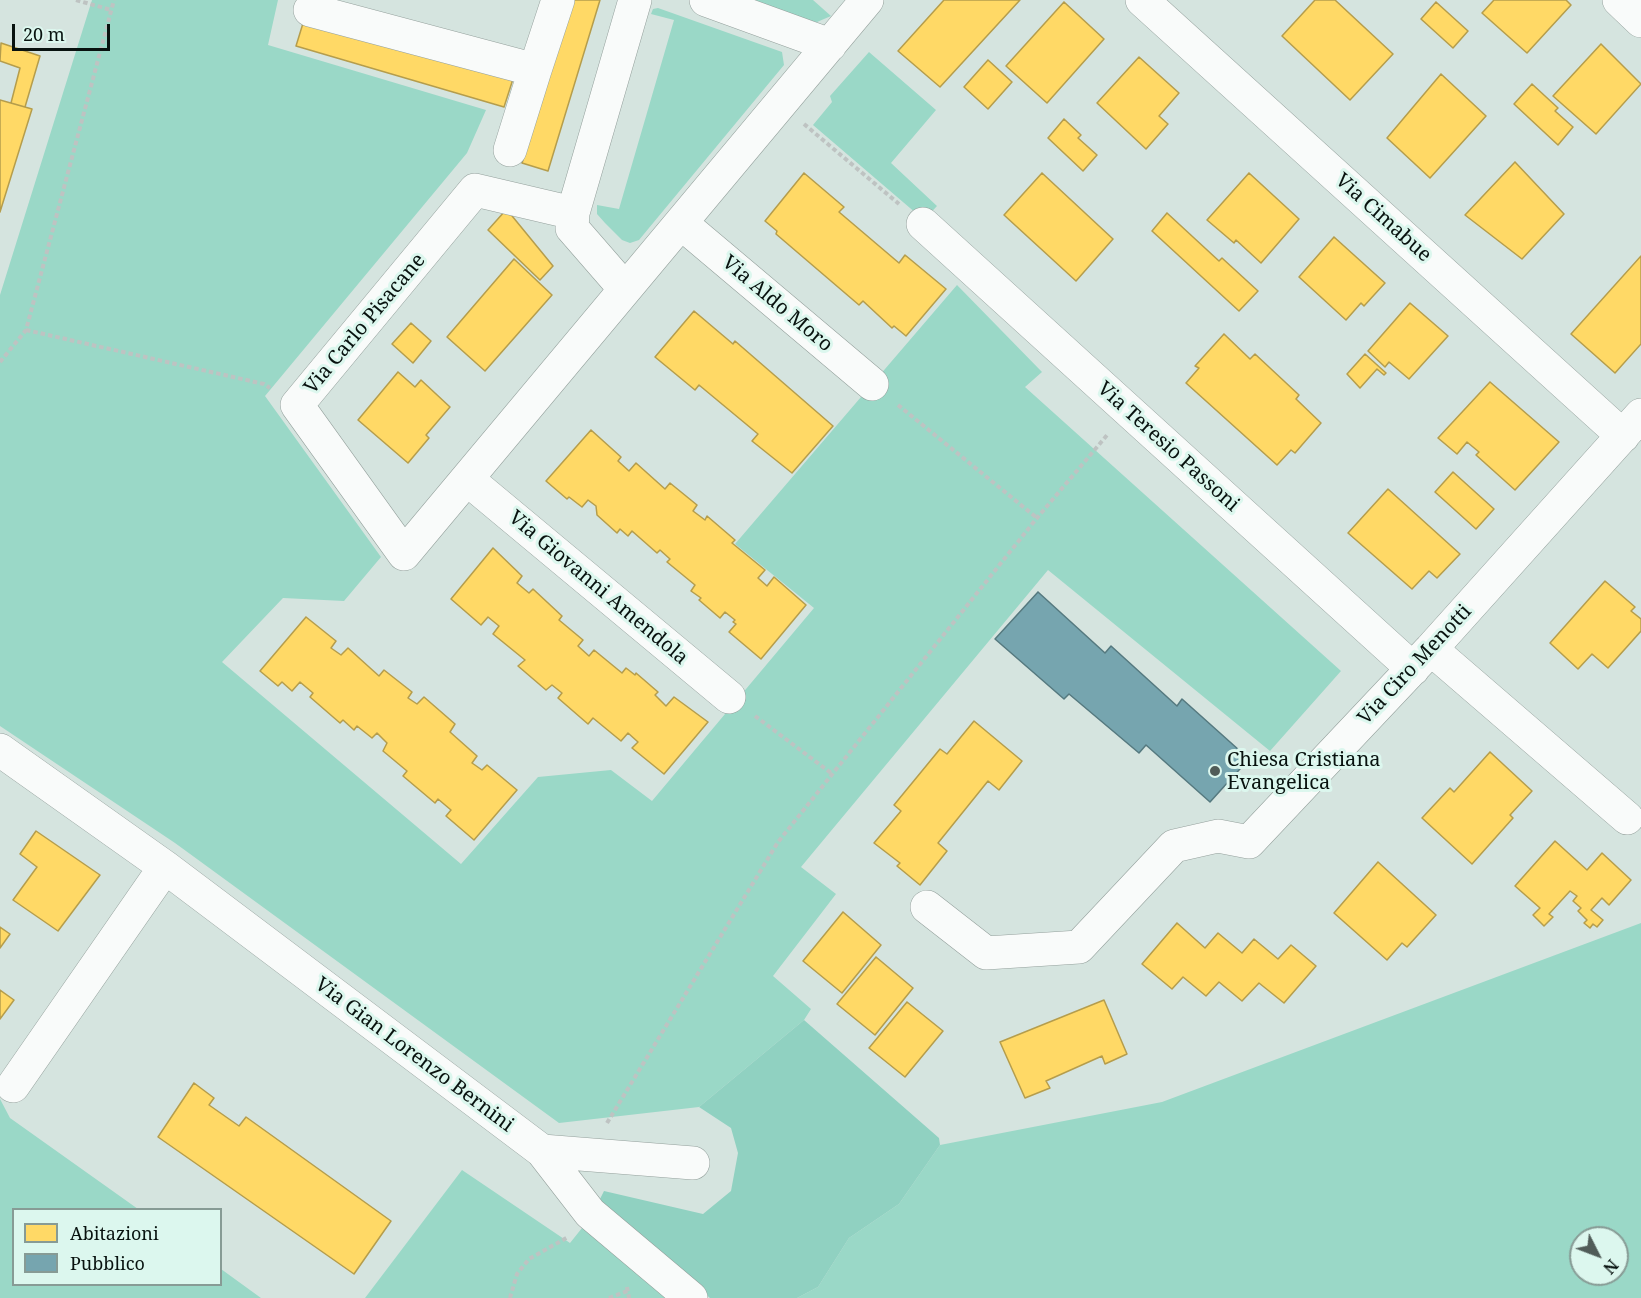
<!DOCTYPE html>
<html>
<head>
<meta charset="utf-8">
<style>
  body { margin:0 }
  #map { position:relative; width:1641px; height:1298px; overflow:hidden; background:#d5e4df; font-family:"Noto Serif",serif }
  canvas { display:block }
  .legend { position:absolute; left:12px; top:1208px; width:210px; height:78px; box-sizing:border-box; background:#dcf7ee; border:2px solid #879b95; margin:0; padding:8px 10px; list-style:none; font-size:18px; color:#08120f }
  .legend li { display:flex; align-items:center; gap:12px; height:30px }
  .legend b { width:30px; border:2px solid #879b95 }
  .north { position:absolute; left:1569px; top:1226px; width:60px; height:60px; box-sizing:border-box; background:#dcf7ee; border:2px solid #879b95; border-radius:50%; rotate:132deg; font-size:16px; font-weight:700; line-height:24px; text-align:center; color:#08120f }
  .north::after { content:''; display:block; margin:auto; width:21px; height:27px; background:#505c58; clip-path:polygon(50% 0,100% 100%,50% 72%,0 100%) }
  .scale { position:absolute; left:12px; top:24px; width:98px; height:27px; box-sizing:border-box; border:3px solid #08120f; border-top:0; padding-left:8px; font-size:18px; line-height:21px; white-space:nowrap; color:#08120f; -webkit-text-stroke:4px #dcf7ee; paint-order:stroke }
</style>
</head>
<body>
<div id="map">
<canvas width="1641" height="1298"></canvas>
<ul class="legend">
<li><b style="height:16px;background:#ffd966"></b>Abitazioni</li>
<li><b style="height:16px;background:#76a5af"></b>Pubblico</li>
</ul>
<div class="north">N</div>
<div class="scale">20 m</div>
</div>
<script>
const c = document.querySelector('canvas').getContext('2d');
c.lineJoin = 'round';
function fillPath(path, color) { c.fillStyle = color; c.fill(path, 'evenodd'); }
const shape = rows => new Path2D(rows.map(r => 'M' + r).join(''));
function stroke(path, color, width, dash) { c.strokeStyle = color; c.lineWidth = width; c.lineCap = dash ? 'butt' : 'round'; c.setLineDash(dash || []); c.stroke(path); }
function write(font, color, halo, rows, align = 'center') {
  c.font = font + ' "Noto Serif",serif'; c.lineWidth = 6; c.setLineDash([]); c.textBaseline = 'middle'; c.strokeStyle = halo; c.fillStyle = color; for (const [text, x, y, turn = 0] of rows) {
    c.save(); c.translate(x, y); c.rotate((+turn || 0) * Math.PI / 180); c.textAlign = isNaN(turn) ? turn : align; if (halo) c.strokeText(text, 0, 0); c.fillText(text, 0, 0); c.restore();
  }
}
fillPath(shape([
  [92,0,278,0,268,45,486,110,467,153,265,396,381,557,344,601,283,598,222,662,461,864,538,777,611,770,652,801,814,608,735,544,957,285,1042,372,1025,387,1341,671,1270,751,1048,570,801,867,836,894,773,976,811,1009,804,1020,699,1107,559,1123,175,843,0,726,0,295],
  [752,0,813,0,831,16,817,22,805,21],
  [658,8,782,52,784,65,639,240,630,243,622,240,605,223,597,214,597,205,619,209,674,20,651,14,653,9],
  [869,52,936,110,891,163,937,206,924,220,813,125,832,102,830,96],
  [1641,923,1641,1298,797,1298,818,1287,849,1238,899,1204,940,1145,1162,1102],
  [1581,1238,1617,1238,1617,1274,1581,1274],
  [0,1099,10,1118,138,1209,14,1210,14,1284,220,1284,221,1269,261,1298,0,1298],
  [462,1170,570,1243,586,1223,675,1298,365,1298]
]), '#9ad8c7');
fillPath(shape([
  [804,1020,939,1138,940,1145,899,1204,849,1238,818,1287,797,1298,710,1298,598,1203,604,1191,703,1214,731,1191,738,1153,731,1128,699,1107]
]), '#90d1c1');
const homes = shape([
  [570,0,600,0,548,171,522,163,570,0],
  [944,0,1020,0,940,87,898,51,944,0],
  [1315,0,1335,0,1393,54,1350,100,1282,36,1315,0],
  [1494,0,1566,0,1571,5,1527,53,1482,13,1494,0],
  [1064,2,1104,39,1047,103,1006,66,1064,2],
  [1436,2,1468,31,1453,48,1421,19,1436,2],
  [304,20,513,79,504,107,296,46,304,20],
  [1,43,40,56,25,107,11,103,20,68,0,61,1,43],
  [1601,44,1641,84,1596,134,1553,96,1601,44],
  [1139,57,1179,93,1159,116,1168,124,1146,149,1097,103,1139,57],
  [988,60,1012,82,988,109,964,87,988,60],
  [1441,74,1486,116,1430,178,1387,138,1441,74],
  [1532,84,1558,108,1555,111,1573,127,1558,145,1514,104,1532,84],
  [0,100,32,109,0,212,0,100],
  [1064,119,1081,135,1078,138,1097,155,1083,171,1048,138,1064,119],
  [1515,162,1564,214,1522,259,1465,215,1515,162],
  [804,173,844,207,839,212,899,263,905,255,946,289,906,336,894,326,892,328,863,301,859,305,776,234,777,231,765,221,804,173],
  [1042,173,1113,239,1076,281,1004,215,1042,173],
  [1249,173,1299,219,1261,263,1236,240,1234,243,1207,220,1249,173],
  [505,211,508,211,553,266,540,280,488,230,505,211],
  [1167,213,1219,261,1222,258,1258,291,1239,311,1152,231,1167,213],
  [1334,237,1385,283,1364,306,1361,303,1346,320,1299,277,1334,237],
  [1641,256,1641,344,1615,373,1571,334,1641,256],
  [514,259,552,295,485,371,447,337,514,259],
  [1410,303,1448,336,1409,379,1389,362,1385,367,1368,351,1410,303],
  [694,311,733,344,735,341,833,426,792,473,752,441,758,434,699,385,695,390,655,357,694,311],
  [411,323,431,341,413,363,392,344,411,323],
  [1224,334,1250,359,1255,354,1299,395,1296,399,1321,423,1295,453,1291,450,1277,465,1186,383,1199,368,1195,366,1224,334],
  [1365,354,1386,373,1384,375,1377,369,1360,388,1347,374,1365,354],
  [398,372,415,387,421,380,450,407,426,435,429,438,408,463,358,420,398,372],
  [1490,382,1559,442,1515,490,1476,455,1479,452,1467,442,1457,454,1438,438,1490,382],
  [591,430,621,457,618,461,629,471,636,463,665,489,670,483,697,505,693,511,705,520,707,516,735,540,732,543,765,570,758,578,767,586,774,577,806,605,761,659,729,632,736,624,733,622,735,620,725,612,720,618,699,600,701,598,691,591,695,585,667,562,670,559,660,550,657,553,632,531,628,536,620,529,617,533,597,515,596,506,588,500,582,507,569,497,567,499,546,481,591,430],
  [1453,472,1494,509,1476,529,1435,492,1453,472],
  [1388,489,1460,554,1437,578,1429,571,1412,589,1348,533,1388,489],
  [493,548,522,576,517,583,529,593,533,589,562,616,559,620,583,640,578,646,589,656,594,650,622,673,626,668,635,675,636,673,658,692,655,695,666,706,674,697,708,722,664,774,632,748,638,742,628,733,621,741,593,718,588,724,558,698,562,693,552,685,546,690,518,666,525,660,493,634,499,626,488,617,481,625,451,599,493,548],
  [1605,581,1635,607,1631,611,1641,619,1641,631,1608,668,1592,654,1578,669,1550,643,1605,581],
  [306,617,336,641,331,648,341,655,348,648,379,676,384,670,412,692,408,698,417,704,424,697,455,724,450,732,477,756,472,763,482,770,487,765,517,790,474,840,446,816,451,810,438,799,435,803,403,776,407,771,383,751,387,743,377,733,372,738,357,726,354,730,343,720,340,723,310,697,313,693,300,682,292,691,282,682,278,686,260,671,306,617],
  [974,721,1022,761,999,790,988,781,938,843,947,851,920,885,897,866,900,863,874,843,901,811,894,805,940,749,947,754,974,721],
  [1490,752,1532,791,1510,815,1513,818,1472,864,1422,818,1450,788,1454,792,1490,752],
  [36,831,100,875,58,931,13,900,37,867,20,854,36,831],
  [1555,841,1587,870,1602,853,1631,880,1609,905,1602,898,1591,910,1603,920,1597,927,1593,924,1590,928,1584,923,1587,920,1578,911,1581,908,1573,901,1577,896,1570,891,1549,914,1553,917,1544,926,1533,915,1540,908,1515,886,1555,841],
  [1378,862,1436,915,1407,947,1402,943,1387,960,1334,913,1378,862],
  [843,912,881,945,842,993,803,961,843,912],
  [1177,923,1205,948,1218,933,1242,953,1254,939,1278,959,1291,945,1316,966,1284,1003,1259,983,1242,1001,1219,982,1206,996,1183,977,1172,989,1142,964,1177,923],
  [0,927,10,934,0,948,0,927],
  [876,957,913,988,875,1035,837,1004,876,957],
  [0,990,14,1000,0,1019,0,990],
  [1104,1000,1127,1054,1105,1064,1102,1056,1046,1081,1050,1088,1025,1098,1000,1042,1104,1000],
  [907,1002,943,1031,905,1077,869,1048,907,1002],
  [194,1083,214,1098,209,1105,239,1126,246,1117,391,1221,354,1274,158,1137,194,1083]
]);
fillPath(homes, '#ffd966');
stroke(homes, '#b59d4c', 1.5);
const public = shape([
  [1038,592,1105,653,1111,646,1177,706,1182,699,1249,759,1210,802,1146,745,1139,753,1069,694,1064,699,995,639,1038,592]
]);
fillPath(public, '#76a5af');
stroke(public, '#55797f', 1.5);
const minor = shape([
  [706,0,830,45],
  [1142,0,1623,436],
  [1619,0,1641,21],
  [310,10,535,70,558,0],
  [510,150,535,70],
  [573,213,475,190,297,405,404,554,867,0],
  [681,223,872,384],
  [923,224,1413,669],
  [625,289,572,228,573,213,635,0],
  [467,479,729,697],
  [1431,649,1627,818],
  [0,750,165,867,542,1151,693,1163],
  [927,907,986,953,1079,947,1174,846,1218,836,1249,842,1431,649,1641,415],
  [13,1086,165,867],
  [542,1151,590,1213,691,1298]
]);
stroke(minor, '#94a09c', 34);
stroke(shape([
  [76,0,111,10],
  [804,124,899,204],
  [26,330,264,384,270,388],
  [0,362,26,330,114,0],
  [898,405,1037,518],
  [755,716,831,773],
  [607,1123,778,842,1037,518,1108,434],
  [627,1287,629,1298],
  [510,1298,517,1274,529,1259,568,1237],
  [609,1298,630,1290]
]), '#bec3c2', 4, [4.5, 3]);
stroke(minor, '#f9fbfa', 33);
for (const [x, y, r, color] of [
  [1215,771,6,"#505c58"]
]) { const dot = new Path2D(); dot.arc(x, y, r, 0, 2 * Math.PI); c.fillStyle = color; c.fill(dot); stroke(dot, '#dcf7ee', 2); }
write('20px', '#08120f', '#dcf7ee', [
  ["Via Cimabue",1383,218,42],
  ["Via Aldo Moro",777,304,40],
  ["Via Carlo Pisacane",365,324,-50],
  ["Via Teresio Passoni",1168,447,42],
  ["Via Giovanni Amendola",598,588,40],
  ["Via Ciro Menotti",1415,665,-47],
  ["Via Gian Lorenzo Bernini",414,1055,37]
]);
write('20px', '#08120f', '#dcf7ee', [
  ["Chiesa Cristiana",1227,760],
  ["Evangelica",1227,783]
], 'left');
</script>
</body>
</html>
